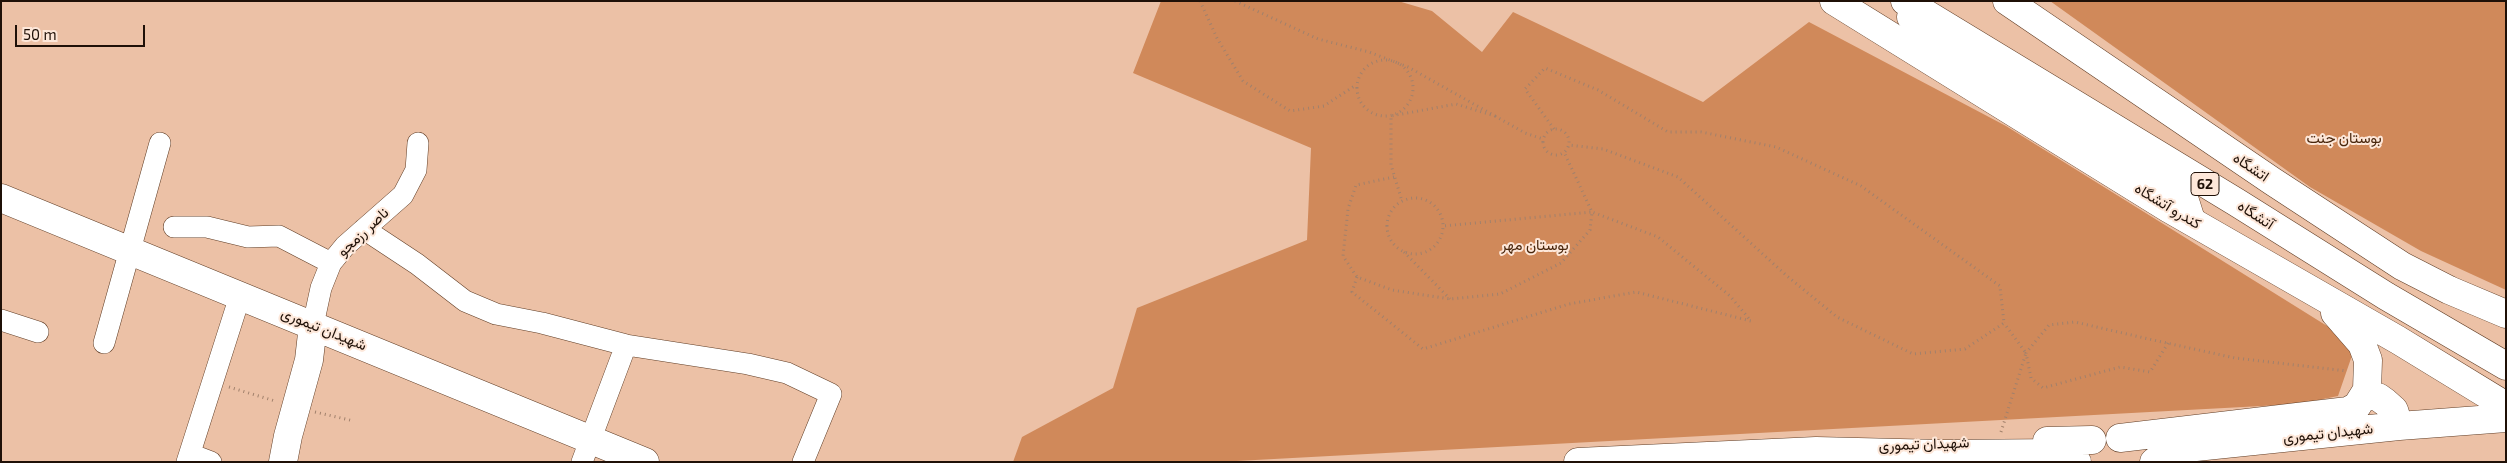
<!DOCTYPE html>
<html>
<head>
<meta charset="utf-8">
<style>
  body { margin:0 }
  #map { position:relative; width:2507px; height:463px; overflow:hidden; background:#ecc1a6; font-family:"Exo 2",sans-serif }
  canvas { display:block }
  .frame { position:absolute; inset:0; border:2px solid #1f1007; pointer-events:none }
  .scale { position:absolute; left:15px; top:25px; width:130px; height:22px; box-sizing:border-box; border:2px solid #1f1007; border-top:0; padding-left:6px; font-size:15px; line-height:18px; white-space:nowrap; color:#1f1007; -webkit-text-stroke:4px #fde7d9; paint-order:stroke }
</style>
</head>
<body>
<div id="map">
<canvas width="2507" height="463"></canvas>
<div class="frame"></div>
<div class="scale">50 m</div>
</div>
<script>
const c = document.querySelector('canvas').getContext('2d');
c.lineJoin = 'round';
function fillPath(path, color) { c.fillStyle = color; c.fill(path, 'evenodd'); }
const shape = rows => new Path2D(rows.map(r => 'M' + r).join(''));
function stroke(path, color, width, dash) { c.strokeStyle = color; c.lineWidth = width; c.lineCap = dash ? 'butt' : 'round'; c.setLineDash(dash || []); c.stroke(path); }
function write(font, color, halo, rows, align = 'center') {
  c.font = font + ' "Exo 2",Vazirmatn,sans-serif'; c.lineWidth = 4; c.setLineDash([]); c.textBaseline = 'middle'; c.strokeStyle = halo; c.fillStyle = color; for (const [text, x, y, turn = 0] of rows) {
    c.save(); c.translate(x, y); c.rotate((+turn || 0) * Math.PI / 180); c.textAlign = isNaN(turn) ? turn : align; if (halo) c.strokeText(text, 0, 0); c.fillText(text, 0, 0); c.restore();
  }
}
fillPath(shape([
  [1161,1,1398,1,1432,11,1482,52,1513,12,1703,102,1809,22,2006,126,2356,344,2338,396,2299,404,1218,462,1013,462,1022,437,1113,388,1137,308,1307,240,1311,148,1133,73],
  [2050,1,2506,1,2506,290,2421,251,2310,187]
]), '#d0895a');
const street = shape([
  [174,227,207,227,248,237,279,236,331,263],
  [364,229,417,264,465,301,496,314,542,323,626,345,748,364,787,373,831,394,803,462],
  [1,320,38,332],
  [313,325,321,288,331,263,345,246,403,195,416,170,418,143],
  [104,343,160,143],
  [190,454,211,462],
  [187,462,240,296],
  [582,462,626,345]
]);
const secondary = shape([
  [1834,1,2168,208,2398,340,2506,406],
  [1,198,645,462],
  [2364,395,2378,397,2385,402,2394,410,2399,426],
  [2120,438,2348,411,2357,406,2367,390,2368,360,2362,344,2335,313],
  [2047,441,2092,440],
  [283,462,288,436,309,360,313,325],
  [1578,462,1816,451,1941,454,2063,453,2072,455,2077,462],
  [2154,462,2162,456,2186,448,2399,426,2506,418]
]);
const primary = shape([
  [1905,1,2236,202,2386,296,2506,366],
  [2007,1,2272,181,2402,266,2449,290,2506,314],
  [1911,17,1937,44,2170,189,2185,201,2191,220]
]);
stroke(street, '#603d25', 22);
stroke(secondary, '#603d25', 29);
stroke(primary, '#603d25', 29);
stroke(shape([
  [1200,1,1217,38,1243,81,1290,111,1324,106,1356,85],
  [1235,1,1318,39,1369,52,1408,67,1495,116,1456,104,1391,116,1391,165,1402,201],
  '1357 88a28 28 0 1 1 56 0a28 28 0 1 1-56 0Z',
  [1495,116,1525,133,1543,139],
  '1543 142a13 13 0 1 1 26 0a13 13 0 1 1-26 0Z',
  [1554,129,1525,89,1545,68,1598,90,1668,132,1701,132,1776,147,1861,186,2000,286,2004,323,1965,349,1913,354,1837,317,1787,276,1678,177,1603,149,1569,145],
  [1394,177,1356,185,1348,209,1343,256,1357,277,1392,290,1450,299,1500,294,1561,263,1590,230,1592,212,1443,226],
  '1387 226a28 28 0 1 1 56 0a28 28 0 1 1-56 0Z',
  [1404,252,1450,299],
  [1357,277,1352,292,1423,349,1569,304,1636,292,1751,321,1730,296,1658,237,1592,212,1564,152],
  [2168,343,2150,372,2120,367,2043,388,2031,378,2026,353,2049,325,2075,322,2153,340,2235,358,2347,371],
  [229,387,275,401],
  [315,412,354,421],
  [2001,432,2026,353,2004,323]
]), '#a1816c', 3, [1, 4]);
stroke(street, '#fff', 21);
stroke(secondary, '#fff', 28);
stroke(primary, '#fff', 28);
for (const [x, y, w] of [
  [2205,184,28]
]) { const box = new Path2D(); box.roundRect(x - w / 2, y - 11.5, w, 23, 4); c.fillStyle = '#fde7d9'; c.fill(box); stroke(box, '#1f1007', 1); }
write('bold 14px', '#1f1007', null, [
  ["62",2205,184]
]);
write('15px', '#49260c', '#fde7d9', [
  ["بوستان جنت",2344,138],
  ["بوستان مهر",1535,245]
]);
write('15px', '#1f1007', '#fde7d9', [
  ["اتشگاه",2251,167,34],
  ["کندرو آتشگاه",2168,206,31],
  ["آتشگاه",2256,215,33],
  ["ناصر رزمجو",363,232,-43],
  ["شهیدان تیموری",324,329,22],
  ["شهیدان تیموری",2328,433,-6],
  ["شهیدان تیموری",1924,444,-2]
]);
</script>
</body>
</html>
